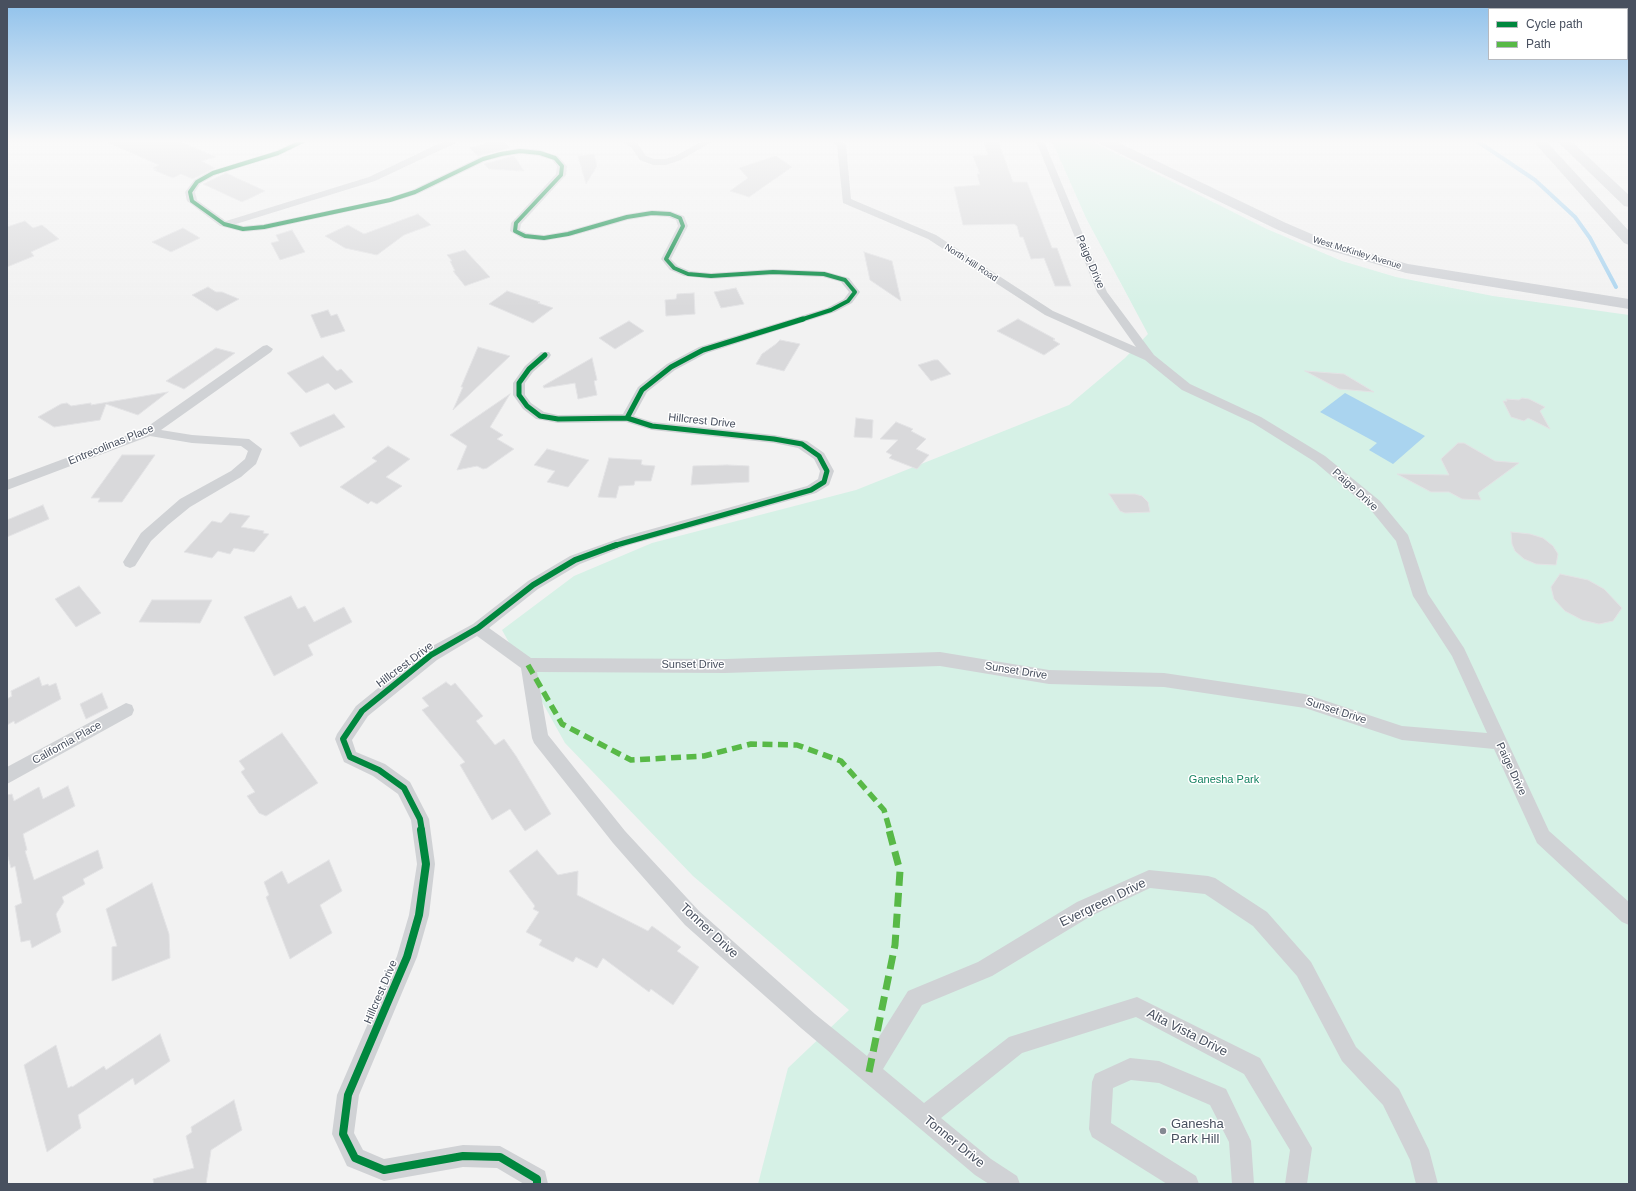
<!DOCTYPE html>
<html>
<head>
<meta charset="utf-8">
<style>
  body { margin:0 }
  #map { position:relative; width:1636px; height:1191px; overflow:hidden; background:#f2f2f2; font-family:Arial,sans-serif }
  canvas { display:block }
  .frame { position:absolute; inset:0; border:8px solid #48505f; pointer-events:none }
  .legend { position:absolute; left:1488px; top:8px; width:140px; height:52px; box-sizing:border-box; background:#fff; border:1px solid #b6b9bf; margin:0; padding:5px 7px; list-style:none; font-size:12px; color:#48505f }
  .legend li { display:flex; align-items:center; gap:8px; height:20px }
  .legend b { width:20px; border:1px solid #b6b9bf }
</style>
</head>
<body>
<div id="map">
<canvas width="1636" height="1191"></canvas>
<div class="frame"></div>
<ul class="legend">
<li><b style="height:5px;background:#00873e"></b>Cycle path</li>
<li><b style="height:5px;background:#58b947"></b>Path</li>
</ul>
</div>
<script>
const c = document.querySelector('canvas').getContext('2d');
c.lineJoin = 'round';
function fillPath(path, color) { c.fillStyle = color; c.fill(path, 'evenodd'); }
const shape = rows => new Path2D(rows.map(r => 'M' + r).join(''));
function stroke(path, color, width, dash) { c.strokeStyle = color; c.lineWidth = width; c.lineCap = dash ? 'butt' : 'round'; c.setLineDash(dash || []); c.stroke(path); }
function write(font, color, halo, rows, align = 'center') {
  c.font = font + ' Arial,sans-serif'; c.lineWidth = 3; c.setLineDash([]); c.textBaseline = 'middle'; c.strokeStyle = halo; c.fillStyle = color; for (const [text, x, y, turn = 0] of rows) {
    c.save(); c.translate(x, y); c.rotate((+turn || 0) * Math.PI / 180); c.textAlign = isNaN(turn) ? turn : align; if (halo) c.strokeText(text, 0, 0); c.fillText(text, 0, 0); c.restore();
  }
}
fillPath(shape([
  [1052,141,1091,141,1267,229,1342,261,1396,277,1493,296,1629,315,1629,1184,758,1184,788,1068,849,1010,693,876,565,743,502,630,574,576,652,543,856,490,1069,405,1125,358,1148,334,1086,218]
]), '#d6f1e6');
fillPath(shape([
  [1345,393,1425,436,1393,464,1369,450,1377,443,1320,412]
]), '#aad4ef');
stroke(shape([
  [1477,141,1535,180,1575,217,1590,238,1616,287]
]), '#aad4ef', 4);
const building = shape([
  [105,141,178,141,216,157,201,161,215,168,193,179,181,174,173,178,154,170,157,169,153,168,159,165,105,141],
  [484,141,504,141,509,148,478,156,470,148,486,144,484,141],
  [984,141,998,141,1013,182,1027,182,1052,248,1057,248,1071,286,1055,286,1044,258,1031,259,1023,237,1020,237,1017,226,1014,224,963,225,954,187,980,185,977,174,980,174,973,156,988,155,984,141],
  [594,154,597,166,586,184,578,156,594,154],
  [514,156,524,171,489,169,484,164,514,156],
  [776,156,792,167,749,197,730,191,748,178,739,168,776,156],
  [226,173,265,191,242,202,203,184,226,173],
  [418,214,431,225,404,235,377,255,345,248,325,236,348,225,364,234,418,214],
  [25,221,33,228,42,225,59,239,31,252,34,256,7,267,7,227,25,221],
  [183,228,200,238,171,252,152,242,183,228],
  [292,230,305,252,280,260,271,243,279,241,276,235,292,230],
  [465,250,477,263,490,277,465,286,453,271,455,271,450,261,452,261,447,255,465,250],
  [864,252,892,261,901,301,870,280,864,252],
  [208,287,216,292,222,292,239,299,217,311,192,295,208,287],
  [736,288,744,304,721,308,714,292,736,288],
  [507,291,540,302,538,303,553,308,533,323,489,304,507,291],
  [694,293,695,314,666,316,665,300,676,299,677,294,694,293],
  [328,310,331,316,337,314,345,331,321,338,311,315,328,310],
  [1018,319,1055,339,1053,340,1060,344,1044,355,997,331,1018,319],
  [629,321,644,331,615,349,599,338,629,321],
  [780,340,800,344,784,371,756,364,762,354,776,344,780,340],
  [478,347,510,356,453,410,463,387,461,387,478,347],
  [216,348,235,353,184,389,166,381,216,348],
  [323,356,337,371,341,369,353,382,335,390,328,383,306,393,287,373,323,356],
  [592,358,597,380,594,381,597,395,578,399,575,383,544,388,543,386,592,358],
  [934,360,938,360,951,374,931,381,918,365,934,360],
  [1305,371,1344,374,1374,392,1339,389,1305,371],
  [168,392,138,415,106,404,100,420,54,427,38,417,61,404,67,403,71,406,91,403,91,405,168,392],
  [510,394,490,427,503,435,497,439,514,449,487,468,483,469,477,466,457,470,467,446,450,435,510,394],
  [1522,398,1529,399,1545,407,1540,411,1550,429,1528,418,1524,421,1511,417,1503,401,1507,401,1506,399,1519,400,1522,398],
  [334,414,345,427,300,447,290,433,334,414],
  [856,418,873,420,872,438,854,437,856,418],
  [896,422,913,429,911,431,926,439,916,449,929,455,917,469,889,458,892,455,886,452,898,440,880,439,896,422],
  [1458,443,1464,443,1495,461,1519,463,1478,493,1481,500,1462,499,1449,492,1431,492,1397,474,1449,475,1441,459,1458,443],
  [388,446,410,459,386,477,402,486,377,504,371,501,368,504,340,487,377,461,372,458,388,446],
  [547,449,589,460,568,487,547,482,555,471,534,465,547,449],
  [122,455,155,455,122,502,98,502,100,498,91,498,122,455],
  [609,458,642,460,641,464,643,465,655,466,651,481,635,481,634,485,619,486,616,498,598,497,609,458],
  [727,465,749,466,749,482,691,485,693,466,727,465],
  [1109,494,1135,494,1142,496,1148,502,1150,512,1125,513,1120,511,1109,494],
  [43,505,49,519,7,537,7,520,43,505],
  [230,513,250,516,241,527,264,531,263,533,269,534,254,552,234,548,230,554,218,551,212,558,184,552,212,521,221,523,230,513],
  [1511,532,1530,534,1543,538,1553,546,1558,554,1556,565,1536,564,1524,559,1515,551,1512,544,1511,532],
  [1560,574,1588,580,1604,589,1622,608,1613,621,1599,624,1582,620,1565,611,1554,599,1551,587,1560,574],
  [79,586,101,613,76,627,55,599,79,586],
  [291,596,298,609,305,606,314,622,344,607,352,622,308,645,313,655,274,676,244,617,291,596],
  [152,600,212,600,200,623,139,622,152,600],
  [39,677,42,686,48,684,49,686,56,683,61,699,15,724,14,721,7,725,7,699,12,696,11,691,39,677],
  [446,682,451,686,455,683,483,716,476,721,495,745,504,739,516,756,551,814,525,831,510,809,492,820,460,765,465,762,422,710,429,706,422,698,446,682],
  [102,693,108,708,86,719,80,704,102,693],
  [282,733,318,783,266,816,259,813,247,796,255,792,241,772,245,769,239,761,282,733],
  [68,786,75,806,23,834,27,850,25,851,34,880,98,850,103,868,83,879,85,884,62,897,64,902,56,914,61,932,32,948,30,940,21,942,15,906,22,903,15,866,11,868,7,853,7,795,12,794,14,801,39,787,43,799,68,786],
  [537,850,558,875,578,871,577,895,648,931,652,926,681,947,677,951,699,967,673,1005,651,989,649,992,603,958,597,968,576,957,573,962,539,945,542,940,526,932,539,912,533,909,535,906,509,871,537,850],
  [329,860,342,891,320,905,332,933,290,959,266,897,269,895,264,882,282,871,288,884,329,860],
  [152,883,169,934,170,958,112,981,112,947,117,946,106,909,152,883],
  [160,1034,170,1061,135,1085,133,1078,78,1115,81,1128,47,1152,24,1065,56,1045,68,1088,72,1086,72,1087,104,1066,106,1070,160,1034],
  [234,1100,242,1130,211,1150,206,1184,154,1184,153,1179,194,1168,186,1136,192,1132,191,1127,234,1100]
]);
fillPath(building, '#d9d9db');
stroke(building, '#e3e3e5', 1);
fillPath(shape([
  [297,141,307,141,281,155,216,175,200,184,195,192,197,200,226,221,369,177,438,144,448,141,460,141,375,181,236,224,243,226,264,224,388,198,412,190,480,157,498,152,520,148,540,150,558,156,567,166,566,175,521,224,520,230,527,233,544,235,567,231,627,214,652,210,670,211,684,216,688,226,671,259,678,266,690,271,711,273,773,269,824,271,849,278,860,292,852,303,835,312,707,353,675,370,647,392,634,416,653,422,774,435,807,441,824,453,834,471,829,485,816,493,626,546,580,564,538,589,489,628,531,658,725,659,940,652,1049,670,1164,673,1305,694,1402,726,1487,733,1452,656,1413,596,1396,541,1370,509,1315,462,1253,423,1182,390,1145,360,1045,315,928,239,843,203,837,146,832,141,841,141,846,145,851,199,936,235,1053,311,1136,347,1097,292,1036,141,1044,141,1107,292,1154,355,1190,384,1261,417,1325,456,1380,501,1408,535,1428,594,1464,648,1549,831,1629,902,1629,925,1622,922,1537,843,1494,749,1402,740,1305,708,1164,687,1049,684,940,666,725,673,537,672,548,735,625,831,699,911,815,1014,867,1056,908,991,978,962,1077,902,1149,870,1208,876,1215,878,1267,912,1311,962,1356,1047,1399,1089,1429,1150,1438,1184,1416,1184,1410,1160,1383,1105,1342,1061,1297,976,1253,926,1205,894,1150,888,1091,916,992,976,922,1005,883,1069,924,1103,1009,1037,1137,997,1260,1058,1312,1148,1307,1184,1285,1184,1290,1150,1244,1074,1136,1017,1022,1053,941,1118,991,1159,1017,1176,1020,1184,989,1184,975,1175,801,1028,685,925,613,843,534,743,532,738,521,668,477,636,437,660,368,716,352,740,356,752,385,764,410,782,429,819,435,864,429,915,417,957,359,1095,354,1133,363,1150,384,1159,463,1145,500,1146,545,1171,548,1184,524,1184,497,1168,463,1167,384,1181,347,1166,332,1134,337,1095,397,956,409,915,417,864,411,820,398,794,373,776,344,762,335,739,337,734,356,706,425,650,473,624,528,581,570,556,623,537,807,486,818,479,820,471,814,459,798,448,774,443,652,430,626,422,558,423,536,419,523,409,513,395,513,383,525,366,541,352,549,352,551,355,549,358,533,372,525,383,525,395,531,403,544,412,558,415,623,414,638,387,667,364,699,347,827,308,844,299,849,292,841,282,823,277,773,275,711,279,684,276,670,270,661,259,678,226,676,220,668,217,652,216,628,220,572,236,544,241,521,238,510,231,511,223,556,174,557,166,552,160,539,156,520,154,502,157,486,161,418,194,393,202,264,230,243,232,220,226,187,201,185,192,194,180,210,171,275,151,297,141],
  [621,141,631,141,637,143,646,156,654,159,665,159,675,156,703,141,713,141,681,160,666,165,653,165,640,160,631,147,621,141],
  [267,345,273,349,271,352,161,430,192,435,249,439,262,449,256,464,241,477,190,507,168,525,151,541,135,566,130,568,125,566,123,562,141,533,180,499,231,471,245,459,248,451,241,446,192,443,150,436,7,490,7,480,144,429,263,346,267,345],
  [126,703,132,705,134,710,132,715,7,784,7,767,126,703],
  [1130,1058,1159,1061,1226,1089,1251,1141,1254,1184,1232,1184,1229,1142,1210,1105,1159,1083,1131,1080,1113,1088,1111,1123,1196,1176,1199,1184,1167,1184,1092,1137,1089,1129,1092,1082,1095,1074,1130,1058]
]), '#d0d2d5');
fillPath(shape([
  [1098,141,1115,141,1286,223,1328,241,1408,264,1629,299,1629,309,1406,273,1318,247,1276,229,1100,144,1098,141],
  [1533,141,1546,141,1629,231,1629,245,1624,243,1533,141],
  [1557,141,1571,141,1629,195,1629,207,1624,206,1557,141]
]), '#d1d3d7');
stroke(shape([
  [528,665,562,724,631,760,704,756,751,744,797,745,841,761,884,810,890,831]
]), '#58b947', 5.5, [10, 5.5]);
stroke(shape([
  [869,1072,895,945,900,871,889,830]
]), '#58b947', 7, [14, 7]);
stroke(shape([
  [303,141,278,153,213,173,197,182,190,192,192,201,224,224,243,229,264,227,390,200,415,192,483,159,501,154,520,151,540,153,555,158,562,166,561,175,516,223,515,231,525,236,544,238,568,234,627,217,652,213,670,214,680,218,683,226,666,259,674,268,688,274,711,276,773,272,824,274,845,280,855,292,848,301,831,310,800,320]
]), '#00873e', 4);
stroke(shape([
  [545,355,529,369,519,383,519,395,527,406,540,416,558,419,627,418,652,426,774,439,802,444,819,456,827,471,824,482,811,490,613,546],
  [627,418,642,390,671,367,703,350,803,319]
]), '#00873e', 5);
stroke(shape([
  [422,831,420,819,404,788,379,770,350,757,343,739,362,711,431,655,478,628,533,585,575,560,616,545]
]), '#00873e', 6);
stroke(shape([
  [421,830,426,864,419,915,407,957,348,1095,343,1134,355,1158,384,1170,463,1156,500,1157,537,1179,537,1184]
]), '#00873e', 8);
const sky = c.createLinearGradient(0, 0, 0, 307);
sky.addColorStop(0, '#8fc1eb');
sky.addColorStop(0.46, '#f9f9f9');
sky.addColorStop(1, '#f9f9f900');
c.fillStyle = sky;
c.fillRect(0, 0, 1636, 307);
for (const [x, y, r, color] of [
  [1163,1131,4,"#848992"]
]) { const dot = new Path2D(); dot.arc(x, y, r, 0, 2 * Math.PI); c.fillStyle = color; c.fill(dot); stroke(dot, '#fff', 1.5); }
write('9px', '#48505f', '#fff', [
  ["West McKinley Avenue",1357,253,17],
  ["North Hill Road",971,263,33]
]);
write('11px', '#48505f', '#fff', [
  ["Paige Drive",1090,262,67],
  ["Hillcrest Drive",702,421,6],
  ["Entrecolinas Place",111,445,-22],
  ["Paige Drive",1355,490,42],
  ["Hillcrest Drive",405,665,-37],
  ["Sunset Drive",693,665],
  ["Sunset Drive",1016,671,9],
  ["Sunset Drive",1336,711,18],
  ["California Place",67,743,-29],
  ["Paige Drive",1511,769,65],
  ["Hillcrest Drive",381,992,-67]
]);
write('11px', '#158362', '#fff', [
  ["Ganesha Park",1224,780]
]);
write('13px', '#48505f', '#fff', [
  ["Evergreen Drive",1103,903,-26],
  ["Tonner Drive",709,931,43],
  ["Alta Vista Drive",1187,1033,27],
  ["Tonner Drive",954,1142,39]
]);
write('13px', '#48505f', '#fff', [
  ["Ganesha",1171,1124],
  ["Park Hill",1171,1139]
], 'left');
</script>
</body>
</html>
